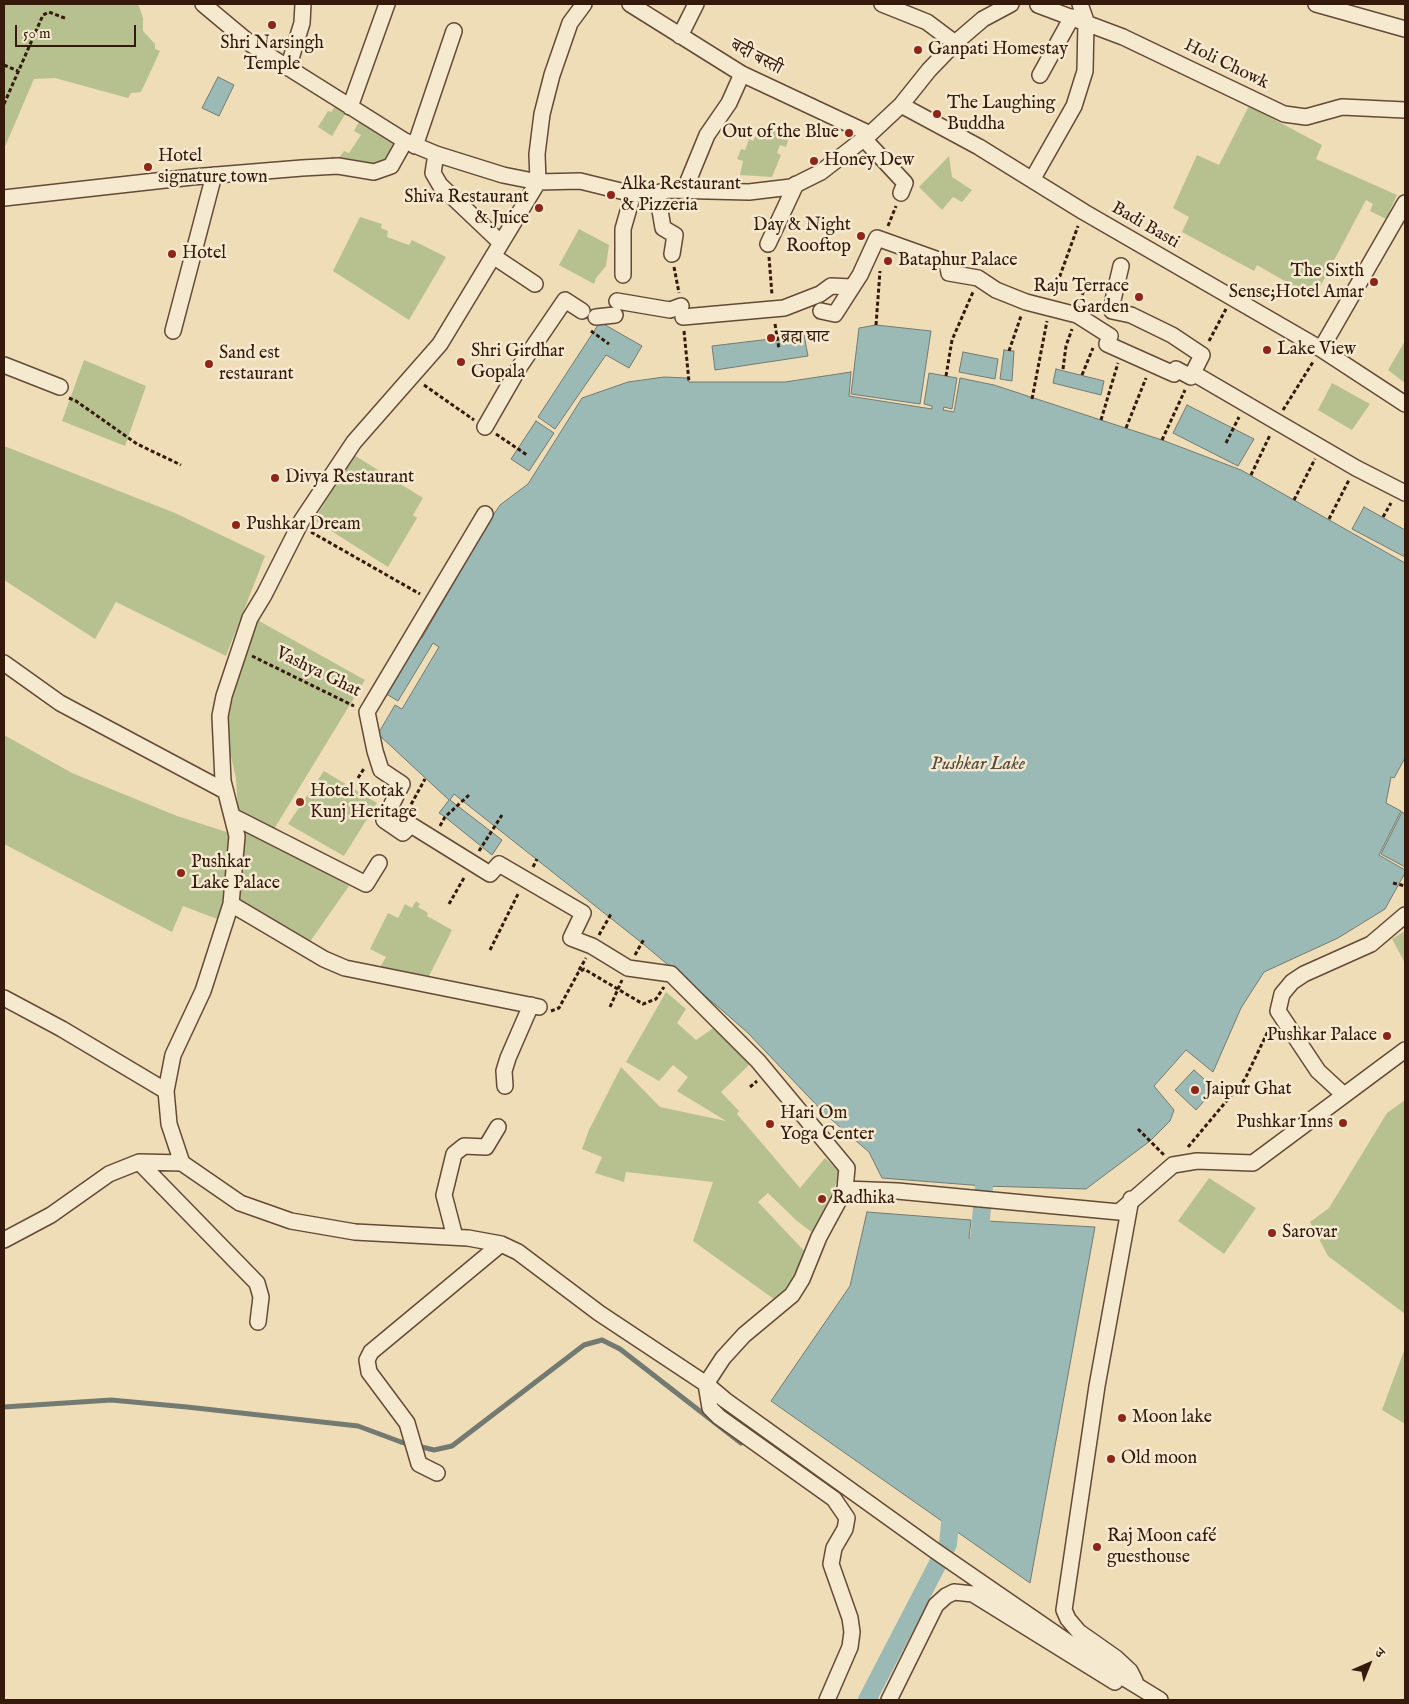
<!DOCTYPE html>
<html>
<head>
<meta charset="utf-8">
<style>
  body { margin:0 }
  #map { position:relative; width:1409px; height:1704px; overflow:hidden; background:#efddb7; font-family:"IM FELL English","Noto Serif Devanagari",serif }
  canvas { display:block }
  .frame { position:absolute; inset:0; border:5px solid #35190b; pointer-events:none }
  .north { position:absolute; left:1344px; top:1639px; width:50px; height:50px; -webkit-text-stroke:4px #f5e9d0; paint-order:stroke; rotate:44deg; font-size:14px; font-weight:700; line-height:20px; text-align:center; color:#35190b }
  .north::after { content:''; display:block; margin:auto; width:18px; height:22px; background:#35190b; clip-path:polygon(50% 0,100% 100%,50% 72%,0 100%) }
  .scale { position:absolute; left:15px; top:25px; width:121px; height:22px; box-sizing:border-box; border:2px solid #35190b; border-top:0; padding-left:6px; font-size:15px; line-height:18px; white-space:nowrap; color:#35190b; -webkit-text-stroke:4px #f5e9d0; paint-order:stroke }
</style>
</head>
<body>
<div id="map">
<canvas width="1409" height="1704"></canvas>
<div class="frame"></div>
<div class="north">उ</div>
<div class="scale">50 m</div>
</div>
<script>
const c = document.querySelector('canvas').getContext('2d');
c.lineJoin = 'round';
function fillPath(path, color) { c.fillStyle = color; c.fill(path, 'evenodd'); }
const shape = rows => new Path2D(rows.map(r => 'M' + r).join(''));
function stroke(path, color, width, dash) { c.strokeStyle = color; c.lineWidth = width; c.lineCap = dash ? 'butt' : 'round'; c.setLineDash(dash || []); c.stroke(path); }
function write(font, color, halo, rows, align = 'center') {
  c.font = font + ' "IM FELL English","Noto Serif Devanagari",serif'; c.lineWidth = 5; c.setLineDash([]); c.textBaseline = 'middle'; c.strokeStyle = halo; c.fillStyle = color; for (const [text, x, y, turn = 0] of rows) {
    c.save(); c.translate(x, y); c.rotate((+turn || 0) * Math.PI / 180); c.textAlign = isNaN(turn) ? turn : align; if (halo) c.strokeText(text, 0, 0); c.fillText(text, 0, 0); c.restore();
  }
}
fillPath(shape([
  [4,4,135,4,139,6,143,18,143,31,155,44,155,49,160,51,141,92,131,93,128,98,55,78,34,79,4,149],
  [340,100,403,140,381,171,328,163,332,156,338,159,344,151,349,153,361,135,354,131,360,120,347,111,332,136,318,127,328,111,331,112],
  [1249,106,1322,145,1316,159,1397,195,1386,219,1370,211,1373,204,1366,200,1314,298,1257,265,1254,271,1182,232,1189,217,1173,208,1197,155,1219,165],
  [761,125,789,137,786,147,780,145,777,153,781,155,772,177,740,175,743,161,737,159,741,149,745,150,749,139,753,141],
  [949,156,952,177,972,190,962,202,953,197,942,210,919,187],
  [360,217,382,224,381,228,388,231,387,237,409,245,412,240,446,257,409,320,333,271],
  [579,229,609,245,606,266,596,278,594,284,559,265],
  [1405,341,1405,383,1388,370],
  [84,360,146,386,125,446,62,421],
  [1332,383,1370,404,1352,430,1318,410],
  [4,446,175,513,265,556,226,656,116,602,95,639,4,580],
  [354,455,423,498,413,515,417,518,388,567,314,520],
  [252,617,365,680,268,839,349,886,309,943,234,903,240,843,236,778,218,701],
  [4,735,72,773,177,816,236,835,225,922,183,906,172,932,4,844],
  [324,771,377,803,344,856,288,824],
  [416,901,420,904,418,907,428,913,427,916,452,930,428,978,379,969,386,957,370,949,388,913,398,918,405,904,412,908],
  [1405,931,1405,963,1392,939],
  [666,992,686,1009,677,1023,696,1040,718,1025,752,1062,721,1092,739,1111,737,1114,800,1188,825,1158,840,1172,817,1236,797,1221,768,1193,758,1202,808,1255,791,1294,778,1302,693,1241,713,1182,626,1172,624,1182,595,1173,602,1157,582,1149,589,1130,621,1067,660,1107,726,1121,677,1091,688,1077,673,1065,659,1081,626,1062],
  [1405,1100,1405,1314,1328,1256,1310,1222,1329,1208,1387,1113],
  [1209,1178,1256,1208,1224,1254,1178,1221],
  [1405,1348,1405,1424,1382,1410]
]), '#b7c18f');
const water = shape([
  [218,77,234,85,219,116,202,108,218,77],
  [600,322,642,346,629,368,606,355,555,429,538,417,600,322],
  [876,325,931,331,920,404,851,394,859,328,876,325],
  [804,335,808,356,715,370,712,346,804,335],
  [1004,350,1014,351,1012,381,1000,379,1004,350],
  [963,352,998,359,995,379,959,372,963,352],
  [1056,369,1104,381,1101,395,1053,383,1056,369],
  [851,372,849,396,932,409,932,406,924,404,929,373,957,378,952,409,944,407,943,410,954,412,960,378,994,385,1162,440,1241,470,1405,563,1405,758,1394,778,1391,777,1386,803,1401,811,1379,855,1405,870,1405,873,1385,909,1338,938,1264,972,1241,1008,1213,1072,1186,1050,1154,1086,1174,1110,1170,1121,1150,1141,1086,1189,984,1186,882,1178,869,1152,825,1114,748,1033,723,1011,642,943,454,794,450,800,502,840,492,855,445,817,439,813,449,800,378,734,395,705,402,709,439,647,433,643,398,701,383,692,416,635,422,638,490,520,500,505,528,484,582,398,628,382,664,377,687,378,689,382,785,382,851,372],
  [1187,405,1254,439,1238,466,1173,433,1187,405],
  [536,421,554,433,529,471,511,459,536,421],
  [1364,507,1405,530,1405,557,1352,529,1364,507],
  [1402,812,1405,814,1405,867,1381,854,1402,812],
  [1194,1070,1215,1089,1196,1110,1175,1090,1194,1070],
  [867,1212,971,1220,969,1238,983,1242,987,1221,1095,1227,1030,1583,771,1401,850,1286,867,1212]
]);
fillPath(water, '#9cbab5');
stroke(water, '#737a71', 1);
stroke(shape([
  [4,1407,111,1400,187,1407,358,1426,401,1442,434,1450,452,1446,584,1345,602,1340,620,1349,741,1443]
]), '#737a71', 5);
stroke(shape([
  [977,1263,984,1186],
  [867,1700,948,1544,952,1503]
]), '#9cbab5', 18);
const minor = shape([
  [203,4,252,45,405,141,436,154,503,175,538,182,580,181,633,194,657,193,668,190,749,192,791,187,821,172,870,134,901,105,979,147,1084,212,1321,349,1405,404],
  [630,4,742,74,870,134],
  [882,4,927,22,955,43],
  [1316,4,1405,29],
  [1038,5,1123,37,1284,114,1306,117,1342,107,1405,110],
  [680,36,696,4],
  [288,68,302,23,303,4],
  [1040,75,1072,17],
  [901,105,929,70,955,43,983,19,1011,4],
  [350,107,387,4],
  [864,139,905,183,901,193],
  [415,146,454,31],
  [436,154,433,173,440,185,501,243],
  [1032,180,1074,106,1085,71,1086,21,1080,4],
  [684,191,707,135,729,103,742,74],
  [657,193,663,228,675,235,672,254],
  [4,198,192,177,302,168,338,166,374,172,391,166,405,141],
  [768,244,796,184],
  [493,256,535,284],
  [623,275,623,229,633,194],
  [1113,300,1121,266],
  [617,301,670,310,681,306],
  [821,311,835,314,860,275,877,238,947,263,949,273,978,278,996,290,1026,302,1077,315,1110,336,1107,344,1174,374,1176,369,1191,377],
  [1112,311,1131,315,1172,335,1202,355,1193,373,1356,468,1405,493],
  [596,317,615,315],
  [683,317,784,308,820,294,831,286,851,287],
  [173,331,214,175],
  [1321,349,1405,203],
  [4,365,60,387],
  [485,427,520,366,565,300,582,311],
  [485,514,367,712,375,751,381,770,402,784,384,820,403,833,411,825,490,874,499,864,583,913,571,938,592,946,628,968,671,974,758,1061,847,1168,845,1189],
  [4,663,60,703,225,791],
  [232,816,366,884,379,863],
  [231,904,324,959,345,968,539,1007],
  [4,998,62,1029,166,1091],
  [505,1086,504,1071,508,1058,531,1005],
  [1344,1095,1318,1071,1278,1011,1282,994,1292,982,1304,974,1371,944,1405,915],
  [139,1162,257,1283,261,1297,258,1322],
  [182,1163,169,1124,166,1091,173,1055,203,991,231,904,237,836,223,781,220,716,224,696,250,618,264,595,302,520,354,442,440,344,538,182,537,154,542,114,552,75,570,23,584,4],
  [1131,1199,1097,1386,1064,1610,1068,1619,1079,1632,1116,1658,1130,1671,1135,1681],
  [455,1237,444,1195,454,1154,464,1146,486,1147,498,1127],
  [4,1240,51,1215,109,1174,139,1162,182,1163,240,1203,291,1221,355,1232,468,1238,501,1244,518,1252,599,1313,706,1384,725,1400,934,1550,1082,1652,1160,1700],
  [437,1473,419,1464,407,1423,369,1372,367,1360,371,1352,501,1244],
  [827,1700,850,1647,852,1632,850,1618,831,1564,834,1548,845,1529,847,1518,834,1499,719,1417,710,1408,706,1384,723,1358,744,1335,792,1295,802,1279,819,1237,845,1189,897,1191,1119,1212,1173,1165,1197,1161,1253,1163,1405,1050],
  [889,1700,936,1605,946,1596,954,1592,973,1594,1115,1682]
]);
stroke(minor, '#644a36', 18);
stroke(shape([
  [4,65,18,71],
  [4,104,43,15,49,12,67,19],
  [888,226,896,206],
  [769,257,772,295],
  [674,267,679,293],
  [1053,295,1078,226],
  [1080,301,1085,287],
  [775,324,779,349],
  [876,325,880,271],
  [591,331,609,344],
  [684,331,689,382],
  [1209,341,1226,309],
  [1009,351,1021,316],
  [1063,369,1066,346,1072,329],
  [1082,375,1093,348],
  [946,376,952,340,973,292],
  [424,385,474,420],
  [69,398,76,401,137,444,181,465],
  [1032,399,1047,321],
  [1283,410,1313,362],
  [1101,420,1118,363],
  [1126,428,1146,378],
  [496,434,527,455],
  [1162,440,1185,390],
  [1226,443,1239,417],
  [1251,475,1270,435],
  [1294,500,1315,459],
  [1383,517,1391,503],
  [1329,519,1349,480],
  [311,532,420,594],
  [252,656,354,706],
  [358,778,365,767],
  [408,810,425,779],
  [440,826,445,817,469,795],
  [479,851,502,815],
  [533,867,537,859],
  [1393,883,1405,886],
  [449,904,465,876],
  [599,935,611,914],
  [490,950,519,892],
  [635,955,644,939],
  [579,970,586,958],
  [610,1007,622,980],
  [551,1011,559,1008,578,973,584,969,643,1004,656,999,664,987],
  [750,1087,757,1081],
  [1138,1129,1164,1155],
  [1188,1147,1245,1079,1271,1025]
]), '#35190b', 3, [4, 2.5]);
stroke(minor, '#f5e9d0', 15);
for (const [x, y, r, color] of [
  [272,25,5,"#8f2418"],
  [918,50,5,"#8f2418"],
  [937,114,5,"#8f2418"],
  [849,133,5,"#8f2418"],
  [814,161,5,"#8f2418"],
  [148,167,5,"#8f2418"],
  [611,195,5,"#8f2418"],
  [539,208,5,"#8f2418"],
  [861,236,5,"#8f2418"],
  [172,254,5,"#8f2418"],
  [888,261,5,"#8f2418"],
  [1374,282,5,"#8f2418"],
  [1139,297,5,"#8f2418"],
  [771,338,5,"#8f2418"],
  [1267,350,5,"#8f2418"],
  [461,362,5,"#8f2418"],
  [209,364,5,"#8f2418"],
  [275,478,5,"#8f2418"],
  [236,525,5,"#8f2418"],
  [300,802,5,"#8f2418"],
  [181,873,5,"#8f2418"],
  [1387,1036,5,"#8f2418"],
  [1195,1090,5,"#8f2418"],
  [1343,1123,5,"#8f2418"],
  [770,1124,5,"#8f2418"],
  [822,1199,5,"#8f2418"],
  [1272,1233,5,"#8f2418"],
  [1122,1418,5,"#8f2418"],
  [1111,1459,5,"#8f2418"],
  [1097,1547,5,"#8f2418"]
]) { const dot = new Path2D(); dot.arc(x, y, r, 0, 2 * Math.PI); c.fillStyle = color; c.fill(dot); stroke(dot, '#f5e9d0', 2); }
write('18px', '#35190b', '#f5e9d0', [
  ["Shri Narsingh",272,44,"center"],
  ["Temple",272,65,"center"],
  ["Ganpati Homestay",928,50],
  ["The Laughing",947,104],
  ["Buddha",947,125],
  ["Out of the Blue",839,133,"right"],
  ["Hotel",158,157],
  ["signature town",158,178],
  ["Honey Dew",824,161],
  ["Alka Restaurant",621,185],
  ["& Pizzeria",621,206],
  ["Shiva Restaurant",529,198,"right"],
  ["& Juice",529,219,"right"],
  ["Day & Night",851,226,"right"],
  ["Rooftop",851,247,"right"],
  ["Hotel",182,254],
  ["Bataphur Palace",898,261],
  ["The Sixth",1364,272,"right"],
  ["Sense;Hotel Amar",1364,293,"right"],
  ["Raju Terrace",1129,287,"right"],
  ["Garden",1129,308,"right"],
  ["ब्रह्म घाट",781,338],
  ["Lake View",1277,350],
  ["Shri Girdhar",471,352],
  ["Gopala",471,373],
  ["Sand est",219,354],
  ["restaurant",219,375],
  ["Divya Restaurant",285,478],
  ["Pushkar Dream",246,525],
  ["Hotel Kotak",310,792],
  ["Kunj Heritage",310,813],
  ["Pushkar",191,863],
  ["Lake Palace",191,884],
  ["Pushkar Palace",1377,1036,"right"],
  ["Jaipur Ghat",1205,1090],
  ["Hari Om",780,1114],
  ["Yoga Center",780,1135],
  ["Pushkar Inns",1333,1123,"right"],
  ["Radhika",832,1199],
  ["Sarovar",1282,1233],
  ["Moon lake",1132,1418],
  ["Old moon",1121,1459],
  ["Raj Moon café",1107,1537],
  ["guesthouse",1107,1558]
], 'left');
write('18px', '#35190b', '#f5e9d0', [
  ["बदी बस्ती",756,58,28],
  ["Holi Chowk",1226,65,26],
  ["Badi Basti",1145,226,30],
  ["Vashya Ghat",318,673,26]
]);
write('italic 19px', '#54493e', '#f5e9d0', [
  ["Pushkar Lake",978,765]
]);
</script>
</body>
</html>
